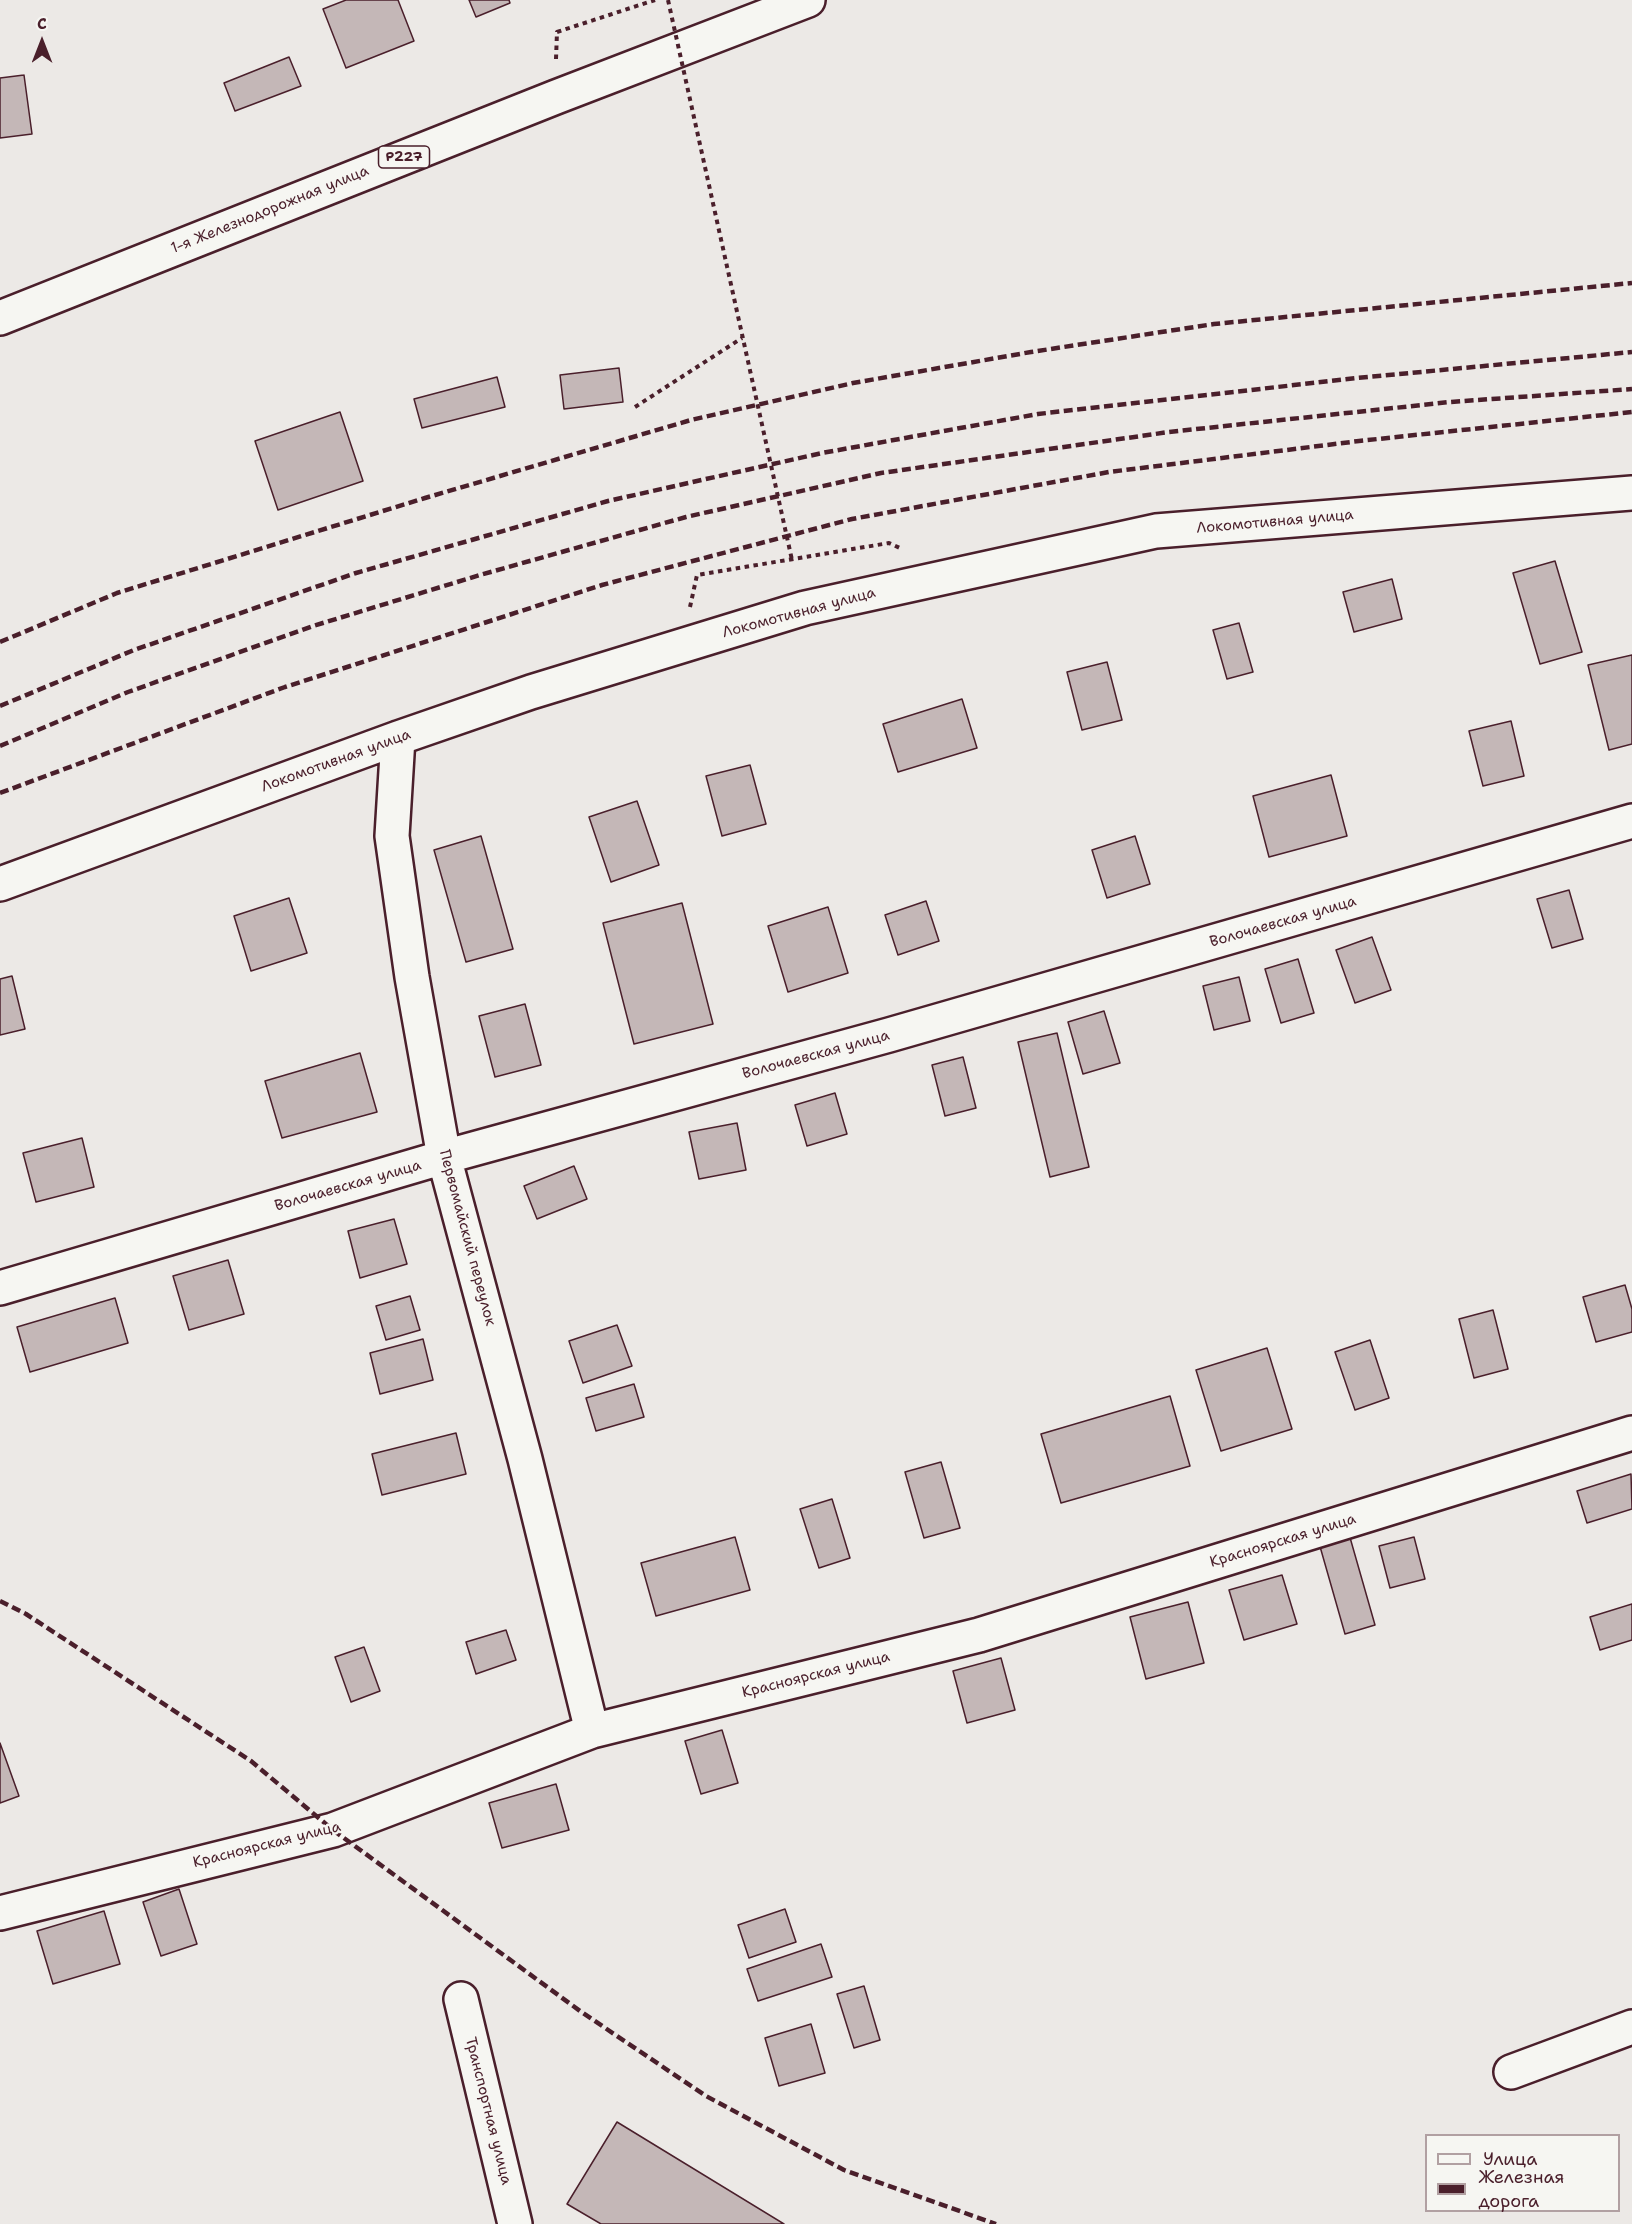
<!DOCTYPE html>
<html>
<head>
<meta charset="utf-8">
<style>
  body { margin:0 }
  #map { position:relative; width:1632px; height:2224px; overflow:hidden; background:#ece9e6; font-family:"Shantell Sans",sans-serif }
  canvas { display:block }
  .legend { position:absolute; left:1425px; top:2134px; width:195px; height:78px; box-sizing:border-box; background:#f6f6f2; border:2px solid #b1a0a2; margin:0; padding:8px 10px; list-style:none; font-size:18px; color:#4a1f2b }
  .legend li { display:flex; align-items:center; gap:12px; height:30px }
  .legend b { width:30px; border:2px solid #b1a0a2 }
  .north { position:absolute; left:12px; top:12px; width:60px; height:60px; -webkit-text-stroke:4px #f6f6f2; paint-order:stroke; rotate:0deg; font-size:16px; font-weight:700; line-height:24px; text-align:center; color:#4a1f2b }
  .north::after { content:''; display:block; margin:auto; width:21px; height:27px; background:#4a1f2b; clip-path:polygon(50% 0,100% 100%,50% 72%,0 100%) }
</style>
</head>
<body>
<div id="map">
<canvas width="1632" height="2224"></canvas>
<ul class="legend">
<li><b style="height:8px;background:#f6f6f2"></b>Улица</li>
<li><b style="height:8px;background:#4a1f2b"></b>Железная дорога</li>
</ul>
<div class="north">С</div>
</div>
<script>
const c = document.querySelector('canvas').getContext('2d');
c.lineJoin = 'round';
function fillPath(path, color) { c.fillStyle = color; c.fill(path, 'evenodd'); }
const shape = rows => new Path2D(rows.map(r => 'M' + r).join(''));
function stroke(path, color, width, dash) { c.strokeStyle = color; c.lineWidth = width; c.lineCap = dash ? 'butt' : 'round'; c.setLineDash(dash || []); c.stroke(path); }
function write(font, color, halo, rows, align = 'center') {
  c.font = font + ' "Shantell Sans",sans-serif'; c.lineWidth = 5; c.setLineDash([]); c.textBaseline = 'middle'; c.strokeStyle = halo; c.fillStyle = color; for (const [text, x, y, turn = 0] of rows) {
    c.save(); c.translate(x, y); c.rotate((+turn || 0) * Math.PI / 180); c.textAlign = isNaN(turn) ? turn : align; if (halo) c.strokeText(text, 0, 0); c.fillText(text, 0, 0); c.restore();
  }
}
const building = shape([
  [346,0,398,0,414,41,346,68,323,9,346,0],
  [469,0,509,0,510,3,476,17,469,0],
  [289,57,301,86,235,111,224,83,289,57],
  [24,75,32,134,0,138,0,78,24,75],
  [619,368,623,402,564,409,560,375,619,368],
  [497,377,505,407,422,428,414,399,497,377],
  [340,412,363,481,278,510,255,441,340,412],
  [1555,561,1582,652,1540,664,1513,573,1555,561],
  [1392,579,1402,619,1354,632,1343,592,1392,579],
  [1239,623,1253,672,1227,679,1213,630,1239,623],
  [1632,655,1632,744,1609,750,1588,665,1632,655],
  [1107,662,1122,720,1082,730,1067,672,1107,662],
  [962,699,977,748,898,772,883,724,962,699],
  [1511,721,1524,776,1483,786,1469,731,1511,721],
  [750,765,766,824,722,836,706,776,750,765],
  [1331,775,1347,836,1269,857,1253,796,1331,775],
  [637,801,659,865,611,882,589,817,637,801],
  [481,836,513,949,466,962,434,850,481,836],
  [1135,836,1150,884,1107,898,1092,850,1135,836],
  [1569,890,1583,939,1552,948,1537,899,1569,890],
  [289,898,307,953,251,971,234,916,289,898],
  [926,901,939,941,898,955,885,915,926,901],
  [682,903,713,1024,634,1044,603,923,682,903],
  [828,907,848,973,788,992,768,926,828,907],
  [1372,937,1391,990,1355,1003,1336,950,1372,937],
  [1298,959,1314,1013,1281,1023,1265,969,1298,959],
  [12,976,25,1029,0,1035,0,979,12,976],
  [1239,977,1250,1021,1214,1030,1203,986,1239,977],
  [525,1004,541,1065,495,1077,479,1016,525,1004],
  [1104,1011,1120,1063,1083,1074,1068,1022,1104,1011],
  [1057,1033,1089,1167,1050,1177,1018,1042,1057,1033],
  [360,1053,377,1112,282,1138,265,1081,360,1053],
  [963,1057,976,1108,945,1116,932,1065,963,1057],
  [835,1093,847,1134,807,1146,795,1105,835,1093],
  [737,1123,746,1170,699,1179,689,1132,737,1123],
  [82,1138,94,1187,36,1202,23,1153,82,1138],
  [574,1166,587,1199,537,1219,524,1186,574,1166],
  [394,1219,407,1264,360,1278,348,1231,394,1219],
  [228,1260,244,1314,189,1330,173,1276,228,1260],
  [1625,1285,1632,1309,1632,1332,1596,1342,1583,1297,1625,1285],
  [410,1296,420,1330,386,1340,376,1306,410,1296],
  [115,1298,128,1343,30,1372,17,1327,115,1298],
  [1493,1310,1508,1369,1474,1378,1459,1319,1493,1310],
  [617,1325,632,1366,583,1383,569,1341,617,1325],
  [423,1339,433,1380,380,1394,370,1353,423,1339],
  [1370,1340,1389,1398,1355,1410,1335,1352,1370,1340],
  [1267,1348,1292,1429,1221,1451,1196,1370,1267,1348],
  [634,1384,644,1417,596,1431,586,1398,634,1384],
  [1170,1396,1190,1466,1061,1503,1041,1434,1170,1396],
  [456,1433,466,1474,382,1495,372,1454,456,1433],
  [941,1462,960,1528,924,1538,905,1472,941,1462],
  [1631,1474,1632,1509,1587,1523,1577,1491,1631,1474],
  [832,1499,850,1558,819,1568,800,1509,832,1499],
  [1349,1534,1375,1625,1345,1634,1319,1543,1349,1534],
  [735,1537,750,1590,656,1616,641,1563,735,1537],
  [1414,1537,1425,1579,1390,1588,1379,1546,1414,1537],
  [1282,1575,1297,1624,1244,1640,1229,1590,1282,1575],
  [1188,1602,1204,1663,1146,1679,1130,1617,1188,1602],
  [1632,1604,1632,1640,1600,1650,1590,1617,1632,1604],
  [506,1630,516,1660,476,1674,466,1642,506,1630],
  [364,1647,380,1691,351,1702,335,1657,364,1647],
  [1001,1658,1015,1710,967,1723,953,1671,1001,1658],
  [722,1730,738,1783,701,1794,685,1741,722,1730],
  [0,1743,19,1796,0,1803,0,1743],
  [556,1784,569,1830,502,1848,489,1803,556,1784],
  [179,1889,197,1944,161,1956,143,1902,179,1889],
  [785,1909,796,1942,749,1958,738,1925,785,1909],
  [104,1911,120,1964,53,1984,37,1931,104,1911],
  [821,1944,832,1977,758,2001,747,1969,821,1944],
  [864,1986,880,2040,854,2048,837,1994,864,1986],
  [811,2024,825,2073,779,2086,765,2038,811,2024],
  [617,2122,784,2224,601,2224,567,2204,617,2122]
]);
fillPath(building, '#c4b7b7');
stroke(building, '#4a1f2b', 1.5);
const street = shape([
  [398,738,392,836,412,977,444,1157,525,1459,592,1731],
  [0,884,398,738,531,692,805,608,1156,531,1632,493],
  [0,1288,444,1157,889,1035,1632,821],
  [0,1913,333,1830,592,1731,979,1635,1632,1433],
  [461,1999,515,2224],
  [1511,2072,1632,2027]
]);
const primary = shape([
  [0,318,556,97,808,0]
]);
stroke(street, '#4a1f2b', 38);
stroke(primary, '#4a1f2b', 38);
stroke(shape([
  [556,59,557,32,655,0],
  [635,407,742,338],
  [690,607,697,575,889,543,902,549]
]), '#4a1f2b', 4, [4.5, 4.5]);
stroke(street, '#f6f6f2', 33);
stroke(primary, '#f6f6f2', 33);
stroke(shape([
  [0,642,117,593,425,498,691,420,853,383,1031,352,1214,324,1632,283],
  [0,706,134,650,356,573,608,501,822,453,1038,414,1357,378,1632,352],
  [0,746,128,692,313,626,480,575,686,517,881,473,1169,432,1450,402,1632,389],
  [0,793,285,687,602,585,852,519,1109,472,1359,441,1632,412],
  [0,1601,26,1614,251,1761,333,1830,580,2011,706,2096,844,2170,996,2224]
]), '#4a1f2b', 4.5, [9, 4.5]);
stroke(shape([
  [668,0,792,560]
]), '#4a1f2b', 4, [4.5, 4.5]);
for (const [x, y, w] of [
  [404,157,51]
]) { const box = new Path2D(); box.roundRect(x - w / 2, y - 11, w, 22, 4.5); c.fillStyle = '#f6f6f2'; c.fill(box); stroke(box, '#4a1f2b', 1.5); }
write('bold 14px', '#4a1f2b', null, [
  ["Р227",404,157]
]);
write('15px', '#4a1f2b', '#f6f6f2', [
  ["1-я Железнодорожная улица",270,210,-22],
  ["Локомотивная улица",1275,522,-5],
  ["Локомотивная улица",799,613,-15],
  ["Локомотивная улица",336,761,-20],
  ["Волочаевская улица",1283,922,-16],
  ["Волочаевская улица",816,1055,-15],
  ["Волочаевская улица",348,1186,-16],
  ["Первомайский переулок",467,1238,75],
  ["Красноярская улица",1283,1541,-17],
  ["Красноярская улица",816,1675,-14],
  ["Красноярская улица",267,1845,-14],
  ["Транспортная улица",488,2111,76]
]);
</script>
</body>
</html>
